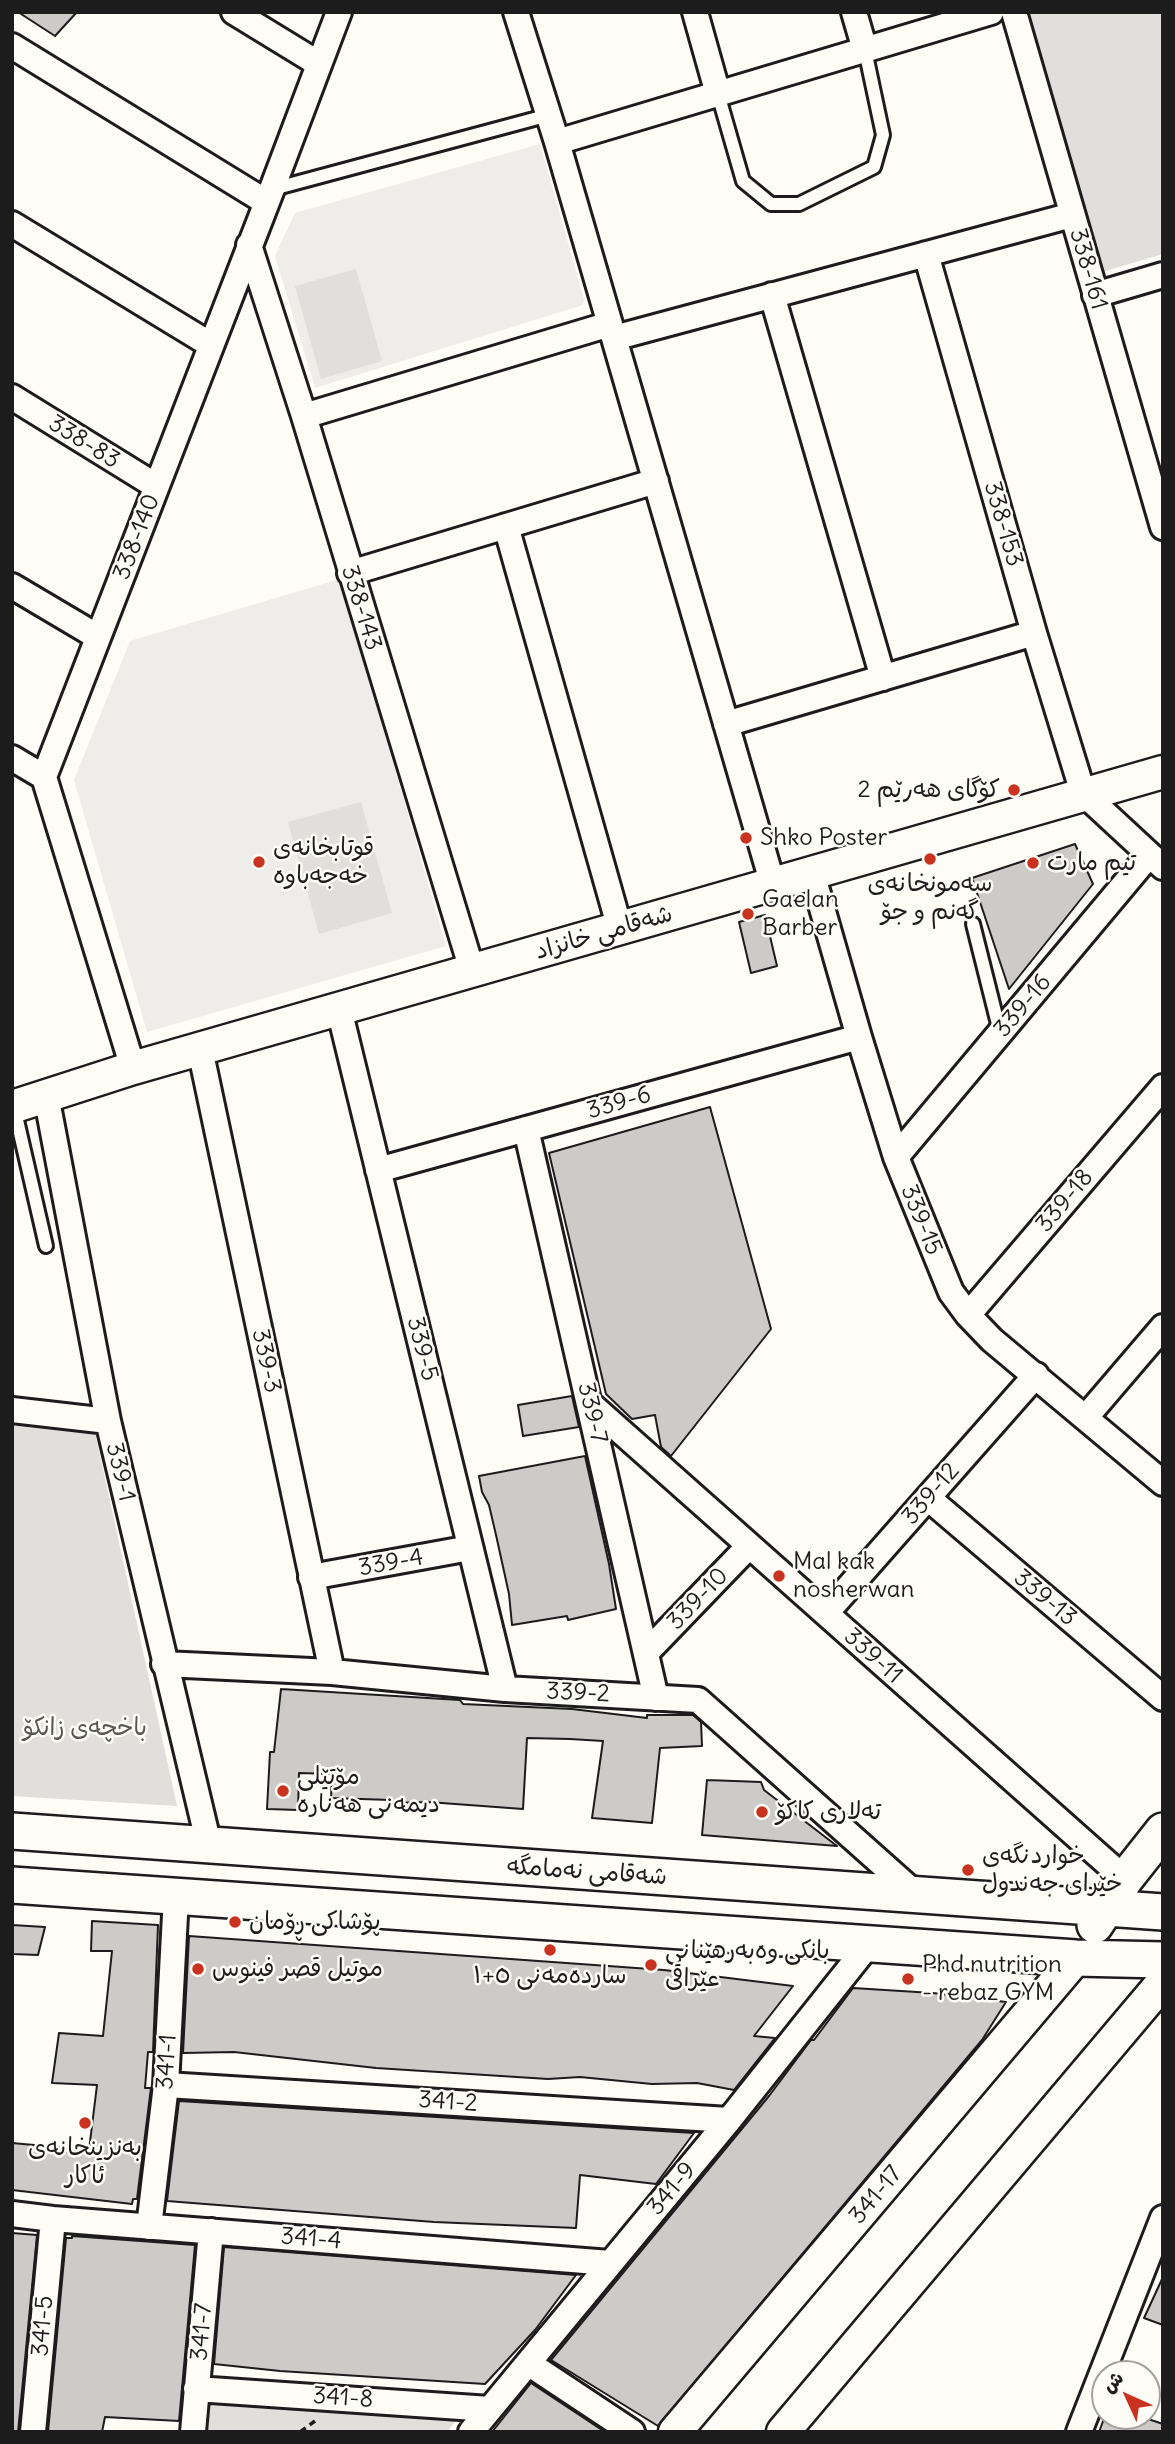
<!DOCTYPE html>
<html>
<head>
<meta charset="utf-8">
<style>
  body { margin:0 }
  #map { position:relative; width:1175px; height:2444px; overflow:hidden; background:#fdfcf7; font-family:Delius,"Playpen Sans Arabic",sans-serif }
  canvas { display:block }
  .frame { position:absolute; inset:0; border:14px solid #1c1c1c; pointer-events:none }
  .north { position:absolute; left:1091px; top:2360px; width:70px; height:70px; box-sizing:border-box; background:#fdfcf7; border:2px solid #a3a29f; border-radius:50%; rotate:315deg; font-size:19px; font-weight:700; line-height:28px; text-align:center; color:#1c1c1c }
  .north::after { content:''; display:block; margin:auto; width:24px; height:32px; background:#c8321e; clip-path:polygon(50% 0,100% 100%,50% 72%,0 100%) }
</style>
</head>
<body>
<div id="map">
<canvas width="1175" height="2444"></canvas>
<div class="frame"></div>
<div class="north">ش</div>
</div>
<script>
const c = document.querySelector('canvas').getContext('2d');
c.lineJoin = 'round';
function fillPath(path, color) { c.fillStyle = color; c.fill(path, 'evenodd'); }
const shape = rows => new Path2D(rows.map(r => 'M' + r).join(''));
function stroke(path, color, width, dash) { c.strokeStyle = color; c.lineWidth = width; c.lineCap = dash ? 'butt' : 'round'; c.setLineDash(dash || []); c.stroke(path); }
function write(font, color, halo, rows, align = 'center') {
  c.font = font + ' Delius,"Playpen Sans Arabic",sans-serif'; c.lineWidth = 5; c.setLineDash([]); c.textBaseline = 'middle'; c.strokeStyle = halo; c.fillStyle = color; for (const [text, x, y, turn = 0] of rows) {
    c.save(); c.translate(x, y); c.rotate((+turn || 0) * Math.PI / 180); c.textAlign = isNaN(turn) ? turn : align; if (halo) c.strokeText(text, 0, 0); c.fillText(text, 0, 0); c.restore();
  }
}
fillPath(shape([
  [540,144,584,300,583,305,315,388,275,256,295,213],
  [340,579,446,946,147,1032,74,780,130,641]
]), '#eeede9');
fillPath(shape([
  [1025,12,1163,12,1163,254,1102,272],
  [356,269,382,361,321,379,295,286],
  [361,802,392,913,319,934,288,822],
  [12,1423,95,1433,177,1806,12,1796],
  [208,2396,461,2414,447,2432,204,2432]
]), '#e0dfdb');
const building = shape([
  [18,12,77,12,55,36,18,12],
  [1075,844,1093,884,1009,989,972,878,1075,844],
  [765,915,777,966,751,973,739,922,765,915],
  [710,1107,771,1329,671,1456,661,1447,655,1415,632,1419,606,1394,549,1153,710,1107],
  [572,1396,579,1427,523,1436,518,1405,572,1396],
  [585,1456,609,1564,616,1609,568,1620,567,1616,512,1625,509,1594,496,1535,489,1505,482,1492,479,1476,585,1456],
  [281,1689,460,1700,463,1704,572,1709,647,1718,647,1715,693,1715,701,1722,702,1746,660,1748,652,1823,592,1818,603,1741,570,1739,527,1738,523,1809,428,1802,391,1803,391,1800,331,1798,332,1774,299,1773,298,1810,267,1809,270,1752,274,1752,281,1689],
  [707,1780,761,1782,764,1790,837,1846,702,1835,707,1780],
  [92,1921,158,1925,153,2052,148,2052,145,2088,151,2088,137,2199,133,2199,132,2204,12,2190,12,2143,89,2150,97,2085,52,2083,59,2033,103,2036,112,1951,91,1951,92,1921],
  [12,1925,45,1927,38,1955,12,1954,12,1925],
  [189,1936,664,1970,793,1986,754,2036,775,2038,734,2090,697,2083,652,2084,580,2077,548,2079,376,2068,234,2052,183,2053,189,1936],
  [853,1988,933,1993,1006,2002,982,2040,658,2426,551,2360,769,2096,811,2040,814,2040,853,1988],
  [179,2101,694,2133,656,2184,580,2175,576,2228,434,2222,167,2201,179,2101],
  [12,2233,37,2235,18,2432,12,2432,12,2233],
  [72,2236,195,2245,179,2421,105,2417,102,2432,48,2432,66,2238,72,2238,72,2236],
  [224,2247,576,2275,535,2330,485,2384,280,2371,214,2364,224,2247],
  [1163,2277,1163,2325,1144,2318,1163,2277],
  [531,2383,605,2432,492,2432,531,2383],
  [1105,2416,1139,2416,1163,2424,1163,2432,1099,2432,1105,2416]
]);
fillPath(building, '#cccbc8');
stroke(building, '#1c1c1c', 2);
const service = shape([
  [718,94,743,181,771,204,799,204,874,167,883,135,865,50],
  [273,189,549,115],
  [973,924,1000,1032],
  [14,1107,46,1246]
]);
const minor = shape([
  [234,12,319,64],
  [516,12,557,142,773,885],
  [695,12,718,94],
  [854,12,865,50],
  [1014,12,1163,527],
  [12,46,266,202],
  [557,142,991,12],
  [12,224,211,345],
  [249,245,304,416,472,970],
  [926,254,1034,633,1083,793,1163,867],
  [772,295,883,678],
  [1095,295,1163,275],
  [614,338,1072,215],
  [12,397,156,486],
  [304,416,610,324],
  [506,526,620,929],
  [350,573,656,481],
  [12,586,98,637],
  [726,724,1034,633],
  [12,758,44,777],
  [812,873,859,1037,896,1157,951,1292,968,1315,992,1340,1163,1483],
  [339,1009,505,1689],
  [200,1049,332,1672],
  [133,1068,44,777,272,189,339,12],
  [46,1095,108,1421,209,1845],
  [526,1129,656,1698],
  [896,1157,1149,855],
  [378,1170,859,1037],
  [968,1315,1163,1087],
  [590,1404,1125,1879],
  [12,1410,108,1421],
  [1086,1417,1163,1327],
  [928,1498,1163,1698],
  [311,1577,470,1548],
  [826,1613,1036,1375],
  [646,1653,749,1546],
  [164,1664,332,1672,505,1689,698,1700,918,1896],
  [166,2085,729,2120],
  [12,2214,53,2219,610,2263],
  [149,2227,166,2085,176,1896],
  [528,2363,632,2432],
  [196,2389,490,2409],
  [33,2432,53,2219],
  [193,2432,211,2231],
  [471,2432,729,2120,869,1944],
  [1079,2432,1163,2218]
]);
const tertiary = shape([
  [12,1107,133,1068,1163,772],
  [675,2432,1076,1958],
  [783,2432,1163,1982]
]);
const secondary = shape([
  [12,1831,1163,1912],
  [12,1885,1076,1958,1163,1960],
  [1095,1925,1125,1879,1163,1831]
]);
stroke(service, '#1c1c1c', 18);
stroke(minor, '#1c1c1c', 30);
stroke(tertiary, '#1c1c1c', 37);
stroke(secondary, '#1c1c1c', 40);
stroke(shape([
  [300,2432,315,2421]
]), '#1c1c1c', 3.5, [7, 5]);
stroke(service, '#fdfcf7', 12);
stroke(minor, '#fdfcf7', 24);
stroke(tertiary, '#fdfcf7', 32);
stroke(secondary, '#fdfcf7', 35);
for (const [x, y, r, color] of [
  [1014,790,7,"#c8321e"],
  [746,838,7,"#c8321e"],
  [930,859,7,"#c8321e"],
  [259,862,7,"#c8321e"],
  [1033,863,7,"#c8321e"],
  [748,914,7,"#c8321e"],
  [779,1576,7,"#c8321e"],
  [283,1791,7,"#c8321e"],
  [762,1812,7,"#c8321e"],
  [968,1870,7,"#c8321e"],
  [235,1922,7,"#c8321e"],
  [550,1950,7,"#c8321e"],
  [651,1965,7,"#c8321e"],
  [198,1969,7,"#c8321e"],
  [908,1979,7,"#c8321e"],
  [85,2123,7,"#c8321e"]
]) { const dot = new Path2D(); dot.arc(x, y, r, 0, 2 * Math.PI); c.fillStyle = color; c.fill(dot); stroke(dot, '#fdfcf7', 2.5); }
write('24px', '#1c1c1c', '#fdfcf7', [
  ["338-161",1088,269,74],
  ["338-83",84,442,32],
  ["338-153",1003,524,74],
  ["338-140",137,537,-69],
  ["338-143",361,608,73],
  ["شەقامی خانزاد",604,933,-16],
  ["339-16",1023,1006,-50],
  ["339-6",619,1103,-16],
  ["339-18",1065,1201,-50],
  ["339-15",921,1220,68],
  ["339-5",422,1349,76],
  ["339-3",266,1361,78],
  ["339-7",592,1413,77],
  ["339-1",120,1472,77],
  ["339-12",931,1494,-49],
  ["339-4",391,1563,-10],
  ["339-13",1045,1598,40],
  ["339-10",698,1599,-46],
  ["339-11",873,1656,42],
  ["339-2",578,1693,3],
  ["شەقامی نەمامگە",587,1872,4],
  ["341-1",167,2062,-86],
  ["341-2",448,2102,4],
  ["341-9",672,2189,-50],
  ["341-17",876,2195,-50],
  ["341-4",311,2239,5],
  ["341-5",43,2326,-85],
  ["341-7",202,2332,-85],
  ["341-8",343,2398,4]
]);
write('24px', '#1c1c1c', '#fdfcf7', [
  ["کۆگای هەرێم 2",1000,790,"right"],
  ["Shko Poster",760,838],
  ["قوتابخانەی",273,848],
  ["خەجەباوە",273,876],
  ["تيم مارت",1047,863],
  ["سەمونخانەی",930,884,"center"],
  ["گەنم و جۆ",930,912,"center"],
  ["Gaelan",762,900],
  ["Barber",762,928],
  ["Mal kak",793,1562],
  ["nosherwan",793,1590],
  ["مۆتێلی",297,1777],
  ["دیمەنی هەنارە",297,1805],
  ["تەلاری کاکۆ",776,1812],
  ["خواردنگەی",982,1856],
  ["خێرای جەندول",982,1884],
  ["پۆشاکی ڕۆمان",249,1922],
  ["بانکی وەبەرهێنانی",665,1951],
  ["عێراقی",665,1979],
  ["Phd nutrition",922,1965],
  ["- rebaz GYM",922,1993],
  ["موتيل قصر فينوس",212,1969],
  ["ساردەمەنی ٥+١",550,1976,"center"],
  ["بەنزینخانەی",85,2148,"center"],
  ["ئاکار",85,2176,"center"]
], 'left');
write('24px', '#575655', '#fdfcf7', [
  ["باخچەی زانکۆ",85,1728]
]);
</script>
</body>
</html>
